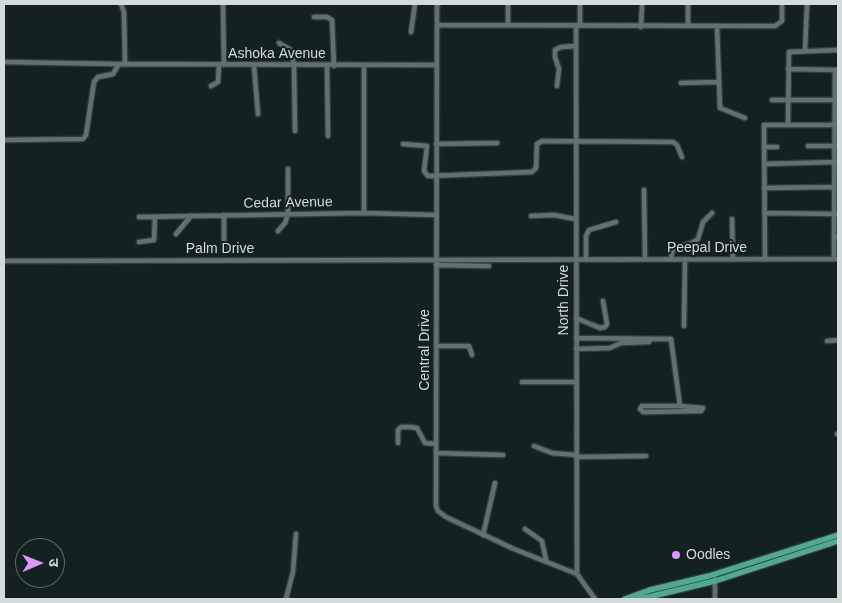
<!DOCTYPE html>
<html>
<head>
<meta charset="utf-8">
<style>
  body { margin:0 }
  #map { position:relative; width:842px; height:603px; overflow:hidden; background:#142121; font-family:Arial,"Noto Sans Devanagari",sans-serif }
  canvas { display:block }
  .frame { position:absolute; inset:0; border:5px solid #d2dbda; pointer-events:none }
  .north { position:absolute; left:15px; top:538px; width:50px; height:50px; box-sizing:border-box; background:#142121; border:1px solid #606b6b; border-radius:50%; rotate:89deg; font-size:14px; font-weight:700; line-height:20px; text-align:center; color:#d2dbda }
  .north::after { content:''; display:block; margin:auto; width:18px; height:22px; background:#d99af7; clip-path:polygon(50% 0,100% 100%,50% 72%,0 100%) }
</style>
</head>
<body>
<div id="map">
<canvas width="842" height="603"></canvas>
<div class="frame"></div>
<div class="north">उ</div>
</div>
<script>
const c = document.querySelector('canvas').getContext('2d');
c.lineJoin = 'round';
const shape = rows => new Path2D(rows.map(r => 'M' + r).join(''));
function stroke(path, color, width, dash) { c.strokeStyle = color; c.lineWidth = width; c.lineCap = dash ? 'butt' : 'round'; c.setLineDash(dash || []); c.stroke(path); }
function write(font, color, halo, rows, align = 'center') {
  c.font = font + ' Arial,sans-serif'; c.lineWidth = 4; c.setLineDash([]); c.textBaseline = 'middle'; c.strokeStyle = halo; c.fillStyle = color; for (const [text, x, y, turn = 0] of rows) {
    c.save(); c.translate(x, y); c.rotate((+turn || 0) * Math.PI / 180); c.textAlign = isNaN(turn) ? turn : align; if (halo) c.strokeText(text, 0, 0); c.fillText(text, 0, 0); c.restore();
  }
}
const minor = shape([
  [121,4,124,12,125,63],
  [223,4,224,65],
  [437,4,436,506,438,511,446,517,514,549,577,574,595,599],
  [580,4,580,26],
  [688,4,688,26],
  [314,17,327,17,332,20,334,66],
  [437,25,775,26,782,21,782,4],
  [508,25,508,4],
  [576,26,577,574],
  [717,26,720,108,745,118],
  [641,27,642,4],
  [411,32,415,4],
  [279,43,291,50,294,66,295,131],
  [805,51,807,4],
  [4,62,117,64],
  [254,66,258,114],
  [327,66,328,136],
  [788,69,837,70],
  [681,83,718,82],
  [211,86,218,82,219,65],
  [557,86,559,69,555,57,555,50,561,47,576,46],
  [772,100,837,100],
  [788,124,789,52,838,50],
  [4,140,83,139,86,135,94,82,98,77,113,74,119,64,436,65],
  [403,144,427,146,424,171,428,176,532,172,536,168,537,144,542,141,673,142,677,145,682,157],
  [436,144,497,143],
  [808,146,838,146],
  [764,147,777,147],
  [765,164,835,162],
  [764,188,834,187],
  [644,190,645,259],
  [364,213,364,66],
  [765,213,838,214],
  [531,216,554,215,575,219],
  [139,217,364,213,436,215],
  [732,219,733,259],
  [278,231,285,223,288,214,288,169],
  [176,234,191,216],
  [834,237,835,70],
  [139,242,154,240,155,217],
  [224,252,224,215],
  [834,255,834,237,838,237],
  [671,259,672,252,677,247,692,243,698,239,703,222,712,213],
  [765,259,764,125,838,125],
  [586,260,586,236,589,230,616,222],
  [4,261,838,259],
  [436,265,489,266],
  [576,318,600,328,605,327,607,324,603,301],
  [684,326,685,259],
  [576,338,671,339,680,406],
  [827,341,838,340],
  [436,346,469,346,472,355],
  [576,349,610,348,621,343,649,342],
  [522,382,576,382],
  [642,406,680,406,703,408,701,411,643,412,640,409,642,406],
  [837,434,838,434],
  [398,443,398,430,401,427,409,427,417,428,425,443,436,444],
  [534,446,552,453,576,455],
  [436,453,503,455],
  [576,457,646,456],
  [525,529,542,541,546,560],
  [483,535,495,483],
  [715,578,715,599],
  [286,599,293,572,296,534]
]);
const major = shape([
  [625,599,650,590,709,576,838,535],
  [640,599,715,581,838,541]
]);
stroke(minor, '#343d3d', 7);
stroke(major, '#343d3d', 8);
stroke(minor, '#617070', 4.5);
stroke(major, '#4faa91', 5.5);
for (const [x, y, r, color] of [
  [676,555,5,"#d99af7"]
]) { const dot = new Path2D(); dot.arc(x, y, r, 0, 2 * Math.PI); c.fillStyle = color; c.fill(dot); stroke(dot, '#142121', 2); }
write('14px', '#d2dbda', '#142121', [
  ["Ashoka Avenue",277,54],
  ["Cedar Avenue",288,203,-1],
  ["Peepal Drive",707,248],
  ["Palm Drive",220,249],
  ["North Drive",564,300,-90],
  ["Central Drive",425,350,-90]
]);
write('14px', '#d2dbda', '#142121', [
  ["Oodles",686,555]
], 'left');
</script>
</body>
</html>
